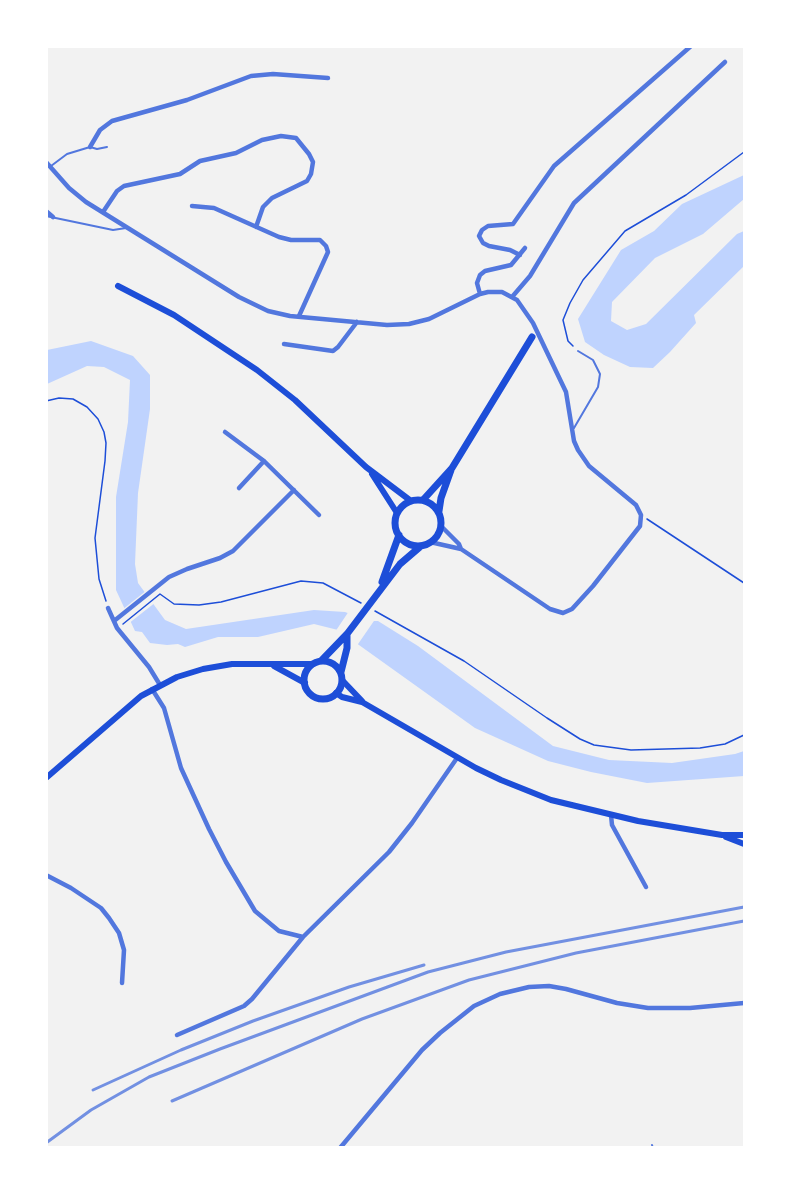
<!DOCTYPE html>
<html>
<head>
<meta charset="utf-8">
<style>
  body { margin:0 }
  #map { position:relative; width:791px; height:1194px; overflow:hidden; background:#f2f2f2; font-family:"Sofia Sans Condensed",sans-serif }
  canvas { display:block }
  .frame { position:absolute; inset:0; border:48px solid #fff; pointer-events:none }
</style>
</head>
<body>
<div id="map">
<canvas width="791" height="1194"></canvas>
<div class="frame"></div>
</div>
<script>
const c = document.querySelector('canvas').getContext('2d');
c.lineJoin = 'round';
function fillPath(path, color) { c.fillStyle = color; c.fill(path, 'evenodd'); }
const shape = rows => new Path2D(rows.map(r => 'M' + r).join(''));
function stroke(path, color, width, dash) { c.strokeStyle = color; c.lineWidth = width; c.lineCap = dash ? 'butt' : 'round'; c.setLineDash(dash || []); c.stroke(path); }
fillPath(shape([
  [744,175,744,199,703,234,655,258,612,302,611,321,627,330,646,324,737,234,744,231,744,266,694,315,696,323,670,352,653,368,630,367,604,355,585,342,578,319,621,250,654,231,682,204],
  [91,341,133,356,150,375,150,409,138,493,135,564,138,583,165,620,186,629,314,610,345,612,369,621,378,621,418,646,553,746,609,760,672,763,735,754,744,751,744,776,647,783,591,772,548,761,475,728,338,630,314,624,258,637,218,637,185,647,178,644,167,645,150,643,142,632,135,631,116,590,116,497,128,422,130,380,104,367,87,366,47,384,47,350]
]), '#bfd3fe');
fillPath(shape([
  [147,590,156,602,128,624,122,610],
  [349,611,370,618,376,618,356,647,335,632]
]), '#f2f2f2');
stroke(shape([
  [573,346,568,341,563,320,570,303,583,280,625,231,686,195,744,152],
  [46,401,59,398,73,399,87,407,98,419,104,432,106,443,105,461,95,538,99,579,106,601],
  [647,519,744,583],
  [375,611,464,661,547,718,580,739,594,745,631,750,700,748,725,744,744,735],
  [123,624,160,594,174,604,199,605,221,602,301,581,323,583,361,603]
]), '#1d4ed8', 1.5);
stroke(shape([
  [51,166,67,154,90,147,97,149,107,147],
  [46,216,113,230,126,228],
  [574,428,598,387,600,374,593,360,578,351],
  [652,1145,653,1148]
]), '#5277de', 2);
stroke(shape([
  [90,147,100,130,112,121,187,100,251,76,273,74,328,78],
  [46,162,69,188,86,202,239,297,268,311,290,316,387,325,409,324,429,319,480,294,488,292,502,292,517,300,533,323,566,392,574,441,578,450,589,466,636,505,641,515,640,526,593,586,572,609,563,613,550,609,461,549,430,542],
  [192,206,214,208,279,237,291,240,320,240,326,246,328,252,299,316],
  [46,211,53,217],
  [103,212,117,191,124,186,180,174,200,161,236,153,262,140,281,136,296,138,309,154,313,162,311,174,307,181,272,198,263,207,256,227],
  [520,255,510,250,489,246,483,243,479,236,482,230,488,226,513,224,554,166,691,46],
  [480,294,477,283,480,275,485,271,511,265,525,248],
  [512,297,530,276,574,203,725,62],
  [284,344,333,351,338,347,357,322],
  [225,432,264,461,319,515],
  [239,488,264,461],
  [441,526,459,544,461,549],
  [108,608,117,628,149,667,160,685],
  [114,621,169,577,187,569,220,558,233,551,294,490],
  [152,689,164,708,181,768,209,829,226,862,255,911,279,931,303,937],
  [611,815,612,825,646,887],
  [46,875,71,888,101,908,109,918,119,933,124,950,122,983],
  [177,1035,244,1006,252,999,303,937,389,852,412,823,457,758],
  [340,1148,422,1050,440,1033,474,1006,500,994,529,987,549,986,566,989,617,1003,648,1008,690,1008,744,1003]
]), '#5277de', 4.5);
stroke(shape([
  [118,286,174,315,257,370,295,400,366,467,411,501],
  [372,474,397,513],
  [274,666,305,683],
  [342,680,362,701],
  [336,693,342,697,362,702,476,768,501,780,551,800,638,821,722,835,744,835],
  [46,778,141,696,177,677,203,669,232,664,313,664],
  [726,837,744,844]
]), '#1d4ed8', 6);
stroke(shape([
  '395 523a23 23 0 1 1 46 0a23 23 0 1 1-46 0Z',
  [423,500,452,468,532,337],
  [439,511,441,498,451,470],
  [382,582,399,535],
  [321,661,347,634,400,564,421,546],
  '304 680a19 19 0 1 1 38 0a19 19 0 1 1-38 0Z',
  [341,672,347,648,347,634]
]), '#1d4ed8', 7);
stroke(shape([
  [93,1090,181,1050,253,1021,349,987,424,965],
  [172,1101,362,1019,469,980,576,953,744,921],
  [46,1143,91,1110,149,1077,220,1049,428,972,506,952,744,907]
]), '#7290e2', 3);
</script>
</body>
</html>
